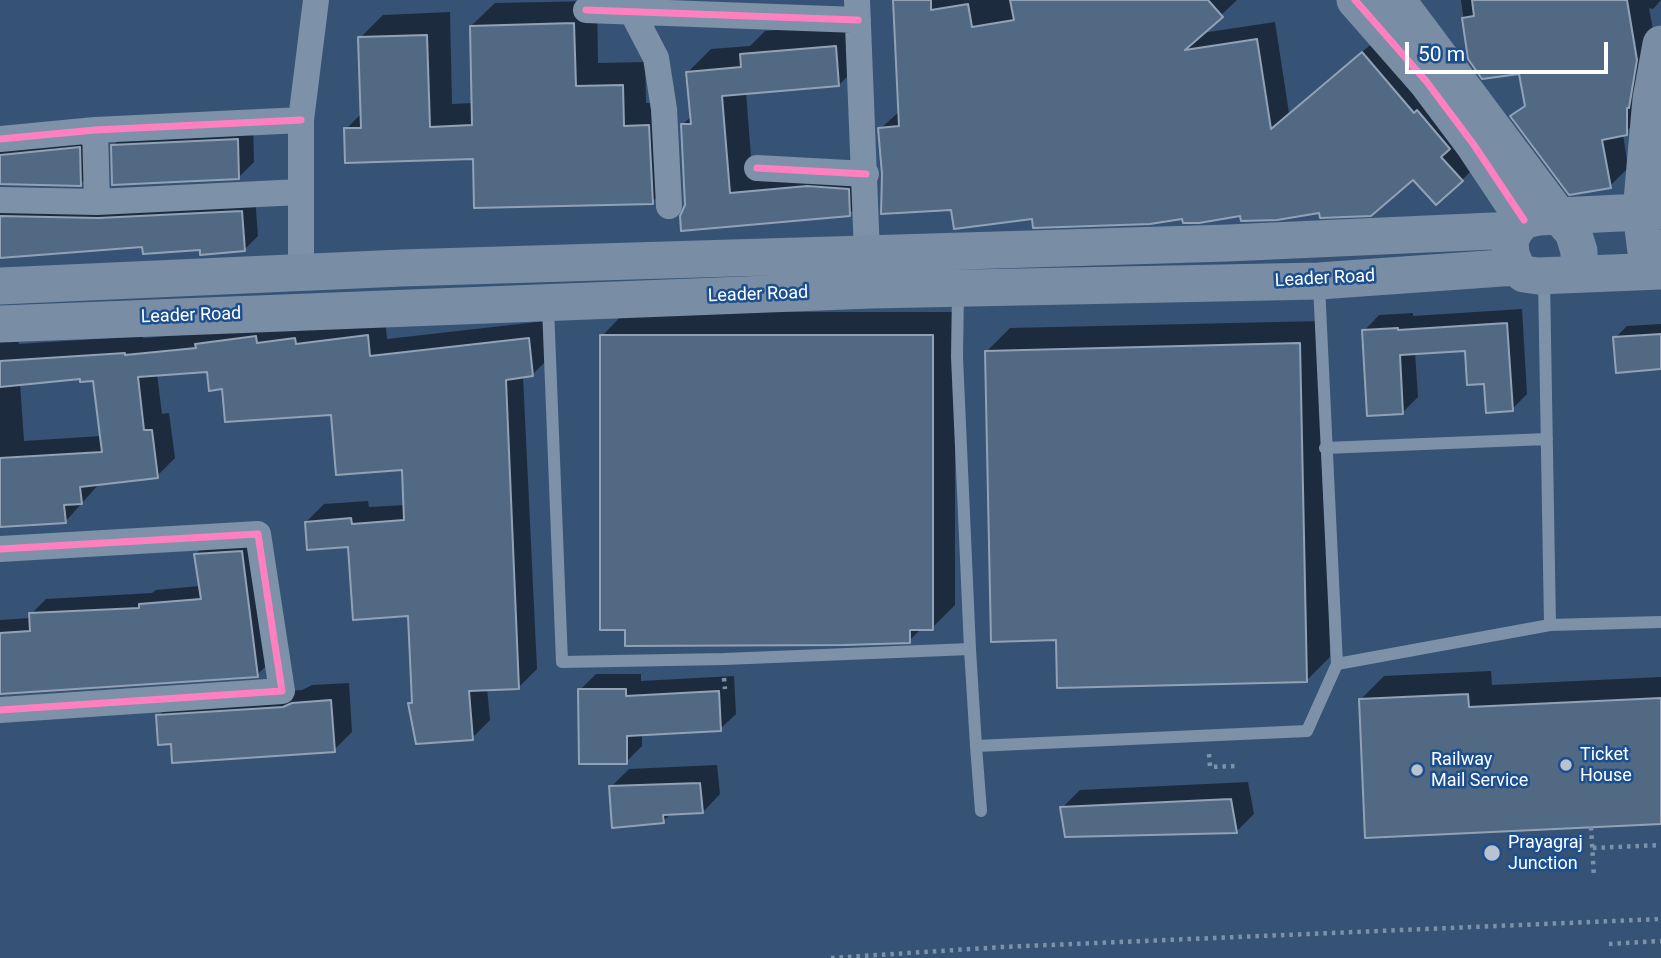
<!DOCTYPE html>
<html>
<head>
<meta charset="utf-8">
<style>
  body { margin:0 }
  #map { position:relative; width:1661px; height:958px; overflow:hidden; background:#365274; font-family:Roboto,sans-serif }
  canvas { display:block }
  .scale { position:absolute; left:1405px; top:42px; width:203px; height:32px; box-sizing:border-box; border:4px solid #fff; border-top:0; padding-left:9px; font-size:21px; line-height:24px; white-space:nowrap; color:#fff; -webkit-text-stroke:5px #1b4f8f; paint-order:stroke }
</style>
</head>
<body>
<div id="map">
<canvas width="1661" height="958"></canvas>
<div class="scale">50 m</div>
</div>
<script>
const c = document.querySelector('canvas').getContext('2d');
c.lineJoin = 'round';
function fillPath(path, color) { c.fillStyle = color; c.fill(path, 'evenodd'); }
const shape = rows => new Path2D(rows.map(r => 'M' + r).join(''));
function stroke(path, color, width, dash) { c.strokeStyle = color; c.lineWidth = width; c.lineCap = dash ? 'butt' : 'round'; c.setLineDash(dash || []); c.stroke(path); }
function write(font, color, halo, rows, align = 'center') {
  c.font = font + ' Roboto,sans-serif'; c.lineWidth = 5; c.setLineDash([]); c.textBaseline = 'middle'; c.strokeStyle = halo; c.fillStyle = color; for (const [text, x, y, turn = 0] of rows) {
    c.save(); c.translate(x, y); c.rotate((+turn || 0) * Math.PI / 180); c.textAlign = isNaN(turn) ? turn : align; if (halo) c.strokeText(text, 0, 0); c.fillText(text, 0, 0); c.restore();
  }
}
fillPath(shape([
  [895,0,1237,0,1202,33,1275,22,1289,113,1381,36,1480,162,1462,180,1414,178,1321,211,1184,217,1033,217,953,208,883,174,880,129,900,111],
  [1461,0,1661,0,1653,9,1649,8,1655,41,1645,115,1623,134,1628,168,1610,186,1513,116,1526,103,1520,72,1469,59],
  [597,1,598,63,645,62,646,103,672,103,676,179,652,202,474,157,346,129,362,113,360,38,383,15,450,12,452,104,473,103,471,26,495,3],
  [859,23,862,61,839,85,746,92,752,170,831,164,872,191,849,214,686,205,682,125,692,116,688,72,711,49,750,46,765,31],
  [253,124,254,162,238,178,113,146,129,130],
  [0,134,92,135,93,171,80,184,0,184],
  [0,195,255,198,258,236,244,250,144,246,0,256],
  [1522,309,1527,394,1512,409,1486,382,1467,349,1415,352,1418,397,1403,412,1364,331,1379,315,1413,313,1413,316],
  [625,312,955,312,955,605,932,628,922,628,909,641,602,336],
  [385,318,387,339,546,321,550,357,532,375,523,376,537,669,519,687,487,688,490,720,472,738,410,704,414,700,410,614,349,545,306,522,324,504,368,501,369,507,405,505,403,468,333,413,224,387,208,370,157,374,162,414,169,413,175,458,157,476,99,484,65,522,3,525,0,527,0,342,18,341,19,344,143,336,143,338],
  [82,377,95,379,101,436,24,441,20,383],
  [1323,321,1330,657,1306,681,1058,639,987,351,1010,328],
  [1661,324,1661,368,1615,338,1627,326],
  [257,537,272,660,257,675,0,692,0,620,31,618,31,614,46,599,152,593,156,590,200,586,196,554,210,539],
  [1491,671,1492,685,1661,677,1661,822,1361,699,1384,676],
  [596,674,641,674,641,681,734,676,736,714,720,729,642,733,642,746,626,762,580,690],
  [349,683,352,732,334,750,172,742,158,716,176,698,302,690,312,685],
  [717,765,720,794,703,812,672,813,663,821,611,787,629,769],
  [1248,782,1254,814,1236,832,1062,808,1080,790]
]), '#0007');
const building = shape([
  [893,0,931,0,931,10,968,4,972,27,1014,20,1010,0,1208,0,1223,17,1185,50,1257,39,1271,129,1362,52,1414,113,1417,110,1450,149,1441,157,1463,181,1436,205,1413,180,1371,216,1320,218,1319,213,1277,220,1241,221,1240,216,1199,223,1183,223,1182,219,1150,224,1033,228,1032,219,954,229,951,210,881,214,882,174,878,128,899,126,893,0],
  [1472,0,1627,0,1637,60,1629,108,1627,108,1627,135,1602,140,1611,188,1569,195,1510,116,1525,106,1519,74,1482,79,1468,59,1462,18,1474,16,1472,0],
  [574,23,576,86,623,85,624,126,649,125,653,204,474,208,473,159,345,163,344,128,361,128,358,37,427,35,430,127,472,125,470,26,574,23],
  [836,46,839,86,722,96,730,193,807,186,849,189,850,216,681,231,680,216,685,205,681,124,691,124,686,72,741,67,740,54,836,46],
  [238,139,239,179,112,185,111,145,238,139],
  [80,147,81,186,0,184,0,155,80,147],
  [242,211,245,251,200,255,200,250,143,254,142,247,0,258,0,216,98,218,242,211],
  [1507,323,1513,411,1486,413,1484,384,1467,385,1465,351,1400,355,1403,414,1367,416,1362,330,1398,328,1398,330,1507,323],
  [1661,334,1661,369,1616,373,1613,337,1661,334],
  [368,335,370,356,529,338,533,376,506,380,519,689,469,691,473,740,416,744,408,703,412,703,408,616,353,620,348,547,307,550,305,522,351,518,352,524,404,520,402,470,336,475,331,415,225,422,222,389,209,391,207,372,138,377,144,430,152,430,158,478,80,487,82,504,64,505,66,523,0,527,0,458,102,452,93,381,80,382,80,379,0,387,0,361,125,353,125,355,196,348,195,344,256,336,257,343,295,338,296,344,368,335],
  [600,335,933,335,933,630,910,630,910,643,844,645,625,646,625,630,600,630,600,335],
  [1300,343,1307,682,1057,688,1056,640,991,642,985,351,1300,343],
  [242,551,258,677,0,694,0,633,30,631,29,613,139,608,139,604,201,599,194,554,242,551],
  [578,689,626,689,626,696,719,691,721,731,627,736,627,764,579,764,578,689],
  [1468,694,1469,707,1661,698,1661,824,1365,838,1359,699,1468,694],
  [331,700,335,752,172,763,171,744,158,745,156,715,283,707,292,703,331,700],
  [700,783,703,813,663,815,664,823,612,828,609,786,700,783],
  [1231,799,1237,833,1065,837,1060,807,1231,799]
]);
fillPath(building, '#526984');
stroke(building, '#92a2b6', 2);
stroke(shape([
  [724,678,725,689],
  [1209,754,1210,767,1235,766],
  [1591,827,1594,877],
  [1593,848,1661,845],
  [1609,944,1661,941],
  [831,958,1002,947,1661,919]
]), '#7d92a8', 4.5, [3.5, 5]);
stroke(shape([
  [1544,279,1550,625],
  [548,307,562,662,724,659,970,649,957,357,958,291],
  [1325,448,1547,439],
  [970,649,976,746],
  [1337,664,1550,625,1661,622],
  [981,811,976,746,1307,731,1337,664,1319,285]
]), '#7d92a8', 12);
stroke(shape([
  [857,0,867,253],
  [586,10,858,20],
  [632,12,656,58,664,109,669,206],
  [95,130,97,202],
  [0,139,95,130,301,120],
  [757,168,866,174],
  [0,200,97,202,300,192],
  [301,273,301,120,316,0],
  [0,549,258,534,282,691,0,710]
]), '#7d92a8', 26);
stroke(shape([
  [1355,0,1426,81,1474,145,1524,220],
  [1397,0,1558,215,1573,232,1579,251,1579,262,1573,274],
  [1661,211,1539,217,1524,220,1515,230,1510,241,1511,254,1516,267,1524,274,1538,276,1661,271],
  [1655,271,1646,252,1641,212,1651,99,1661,44],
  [0,286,401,268,1228,243,1515,230],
  [0,324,871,290,1319,281,1516,267]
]), '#798da4', 37);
stroke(shape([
  [1355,0,1426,81,1474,145,1524,220],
  [586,10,858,20],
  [0,139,95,130,301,120],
  [757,168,866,174],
  [0,549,258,534,282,691,0,710]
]), '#ff80c0', 7);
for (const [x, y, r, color] of [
  [1566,765,7,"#b9c2ce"],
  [1417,770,7,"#b9c2ce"],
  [1492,853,9,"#b9c2ce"]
]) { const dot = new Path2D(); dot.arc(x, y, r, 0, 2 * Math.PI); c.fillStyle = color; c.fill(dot); stroke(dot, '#1b4f8f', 2.5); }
write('18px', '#fff', '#1b4f8f', [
  ["Leader Road",1325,279,-3],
  ["Leader Road",758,295,-2],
  ["Leader Road",191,316,-2]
]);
write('18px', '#fff', '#1b4f8f', [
  ["Ticket",1580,755],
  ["House",1580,776],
  ["Railway",1431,760],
  ["Mail Service",1431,781],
  ["Prayagraj",1508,843],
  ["Junction",1508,864]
], 'left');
</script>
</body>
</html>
